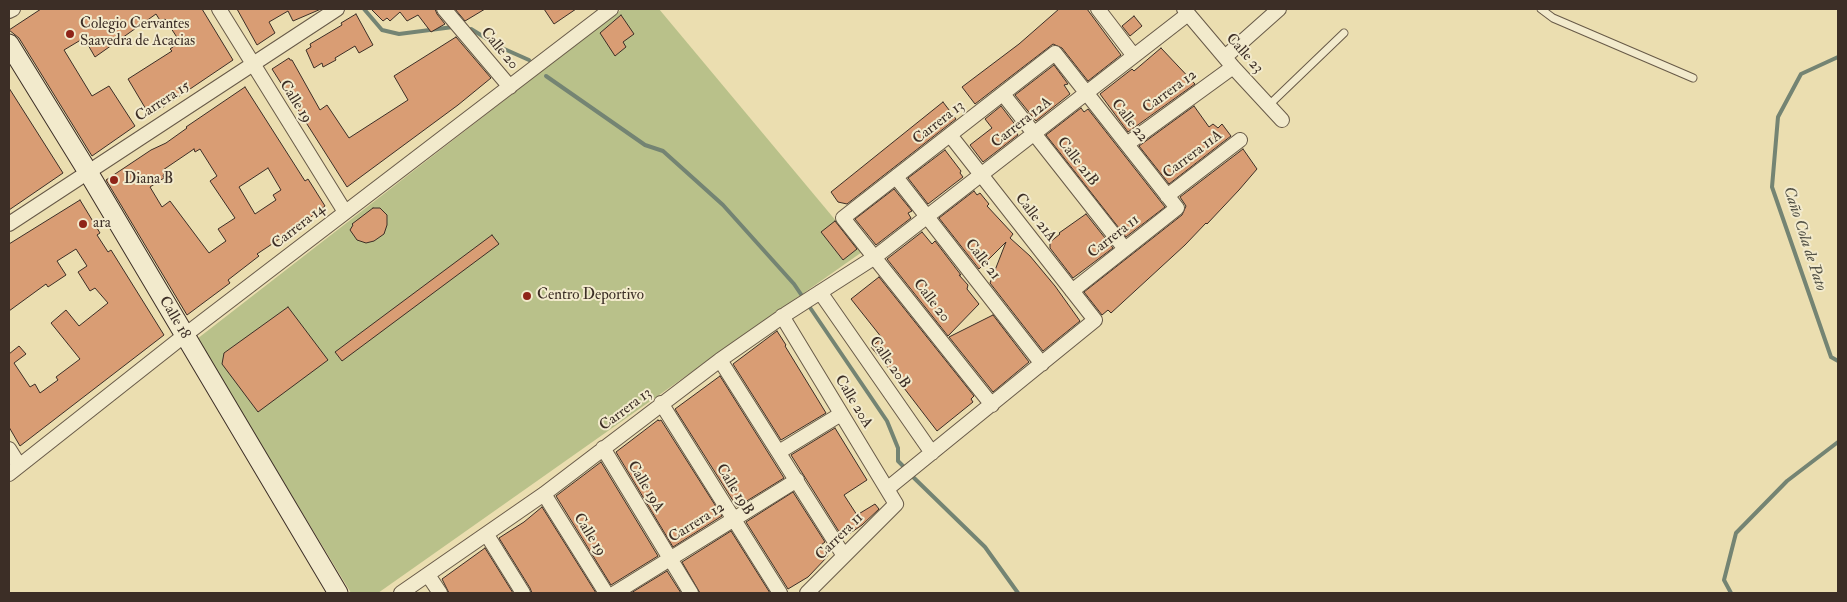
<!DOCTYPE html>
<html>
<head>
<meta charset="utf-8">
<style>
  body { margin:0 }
  #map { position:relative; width:1847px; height:602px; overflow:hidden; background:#ebdeb0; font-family:"IM FELL Double Pica",serif }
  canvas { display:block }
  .frame { position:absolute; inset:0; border:10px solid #3c2e26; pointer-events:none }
</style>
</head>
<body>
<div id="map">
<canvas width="1847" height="602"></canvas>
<div class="frame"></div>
</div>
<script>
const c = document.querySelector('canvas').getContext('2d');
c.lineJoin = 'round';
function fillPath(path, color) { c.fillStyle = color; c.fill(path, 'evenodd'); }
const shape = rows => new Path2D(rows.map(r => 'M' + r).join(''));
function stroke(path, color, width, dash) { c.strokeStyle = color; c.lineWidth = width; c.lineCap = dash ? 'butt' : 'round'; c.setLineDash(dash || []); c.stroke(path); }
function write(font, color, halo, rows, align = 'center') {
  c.font = font + ' "IM FELL Double Pica",serif'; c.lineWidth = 4; c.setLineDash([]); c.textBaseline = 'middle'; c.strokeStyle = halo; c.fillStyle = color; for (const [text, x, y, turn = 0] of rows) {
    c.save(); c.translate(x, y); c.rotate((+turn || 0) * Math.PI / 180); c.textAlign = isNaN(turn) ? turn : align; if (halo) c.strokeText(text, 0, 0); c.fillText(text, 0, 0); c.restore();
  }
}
fillPath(shape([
  [622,9,659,9,862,252,378,593,351,593,197,339]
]), '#b9c18a');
stroke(shape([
  [364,9,382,30,399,34,453,27],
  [471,29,502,48,529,60],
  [1838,57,1801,74,1778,117,1772,187,1831,357,1838,361],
  [546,76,645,145,663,151,723,205,794,284,887,421,898,448,898,461,905,468],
  [911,475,985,547,1018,593],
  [1731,593,1724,580,1736,533,1787,481,1838,442]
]), '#748473', 4);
const building = shape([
  [41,9,202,9,233,60,150,116,128,79,172,51,170,49,180,42,165,19,161,22,156,14,95,57,84,38,64,50,92,96,109,86,135,126,92,156,19,38,9,30,41,9],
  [237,9,321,9,293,21,288,11,269,22,275,33,257,45,237,9],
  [371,9,435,9,437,14,445,24,431,32,418,15,407,21,400,12,390,21,387,18,383,21,371,9],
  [455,9,485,9,465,21,455,9],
  [544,9,576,9,554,24,544,9],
  [1059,9,1087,9,1121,55,1088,81,1062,48,1053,44,975,104,962,87,1019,44,1059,9],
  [356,14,373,45,359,53,355,46,335,58,336,60,323,67,322,63,314,68,306,50,311,47,310,44,342,25,341,23,356,14],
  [621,15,634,34,623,42,626,47,615,56,600,33,621,15],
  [1134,16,1142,26,1130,36,1122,26,1134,16],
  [456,37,491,78,458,105,347,187,272,69,289,58,290,60,292,60,320,110,327,105,349,138,408,100,394,76,456,37],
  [1161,48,1195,84,1128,132,1100,94,1132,69,1134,71,1161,48],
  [1054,65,1068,84,1064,85,1070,94,1036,121,1015,95,1054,65],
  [245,87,305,181,308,179,325,206,288,235,287,234,257,254,259,256,228,280,230,283,187,315,106,180,151,150,166,143,187,128,186,127,245,87],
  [194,149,195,152,200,149,217,176,210,181,235,218,218,229,226,241,209,253,170,201,162,207,150,187,164,178,163,175,165,174,163,170,194,149],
  [268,168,281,190,273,195,276,200,255,214,239,187,268,168],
  [9,88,63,173,9,210,9,88],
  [943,102,956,119,847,204,838,202,831,192,943,102],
  [1001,106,1017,127,1014,129,1018,135,983,162,970,145,992,128,985,119,1001,106],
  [1194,106,1209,127,1213,124,1218,128,1222,124,1231,136,1169,184,1139,146,1194,106],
  [1081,108,1084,112,1088,109,1165,207,1126,237,1046,135,1081,108],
  [1243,149,1257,169,1239,190,1207,224,1206,223,1185,245,1111,313,1108,310,1102,315,1084,292,1182,215,1186,206,1180,197,1243,149],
  [945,150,961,171,960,173,963,177,928,204,908,178,945,150],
  [894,189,912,211,908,213,911,218,876,245,855,219,894,189],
  [974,191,977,195,980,193,989,204,987,206,1013,234,1010,238,1030,256,1055,286,1080,321,1043,351,990,283,1006,242,979,269,939,218,974,191],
  [80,200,100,233,97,235,108,252,111,250,164,335,20,446,9,427,9,354,19,346,26,354,14,363,30,387,35,384,40,393,58,380,56,377,80,359,51,323,66,310,79,326,108,303,95,288,90,291,78,272,87,266,76,249,57,261,66,275,48,287,46,284,9,311,9,244,80,200],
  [373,208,380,208,387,215,387,225,384,234,374,241,366,243,357,240,350,230,353,225,352,224,373,208],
  [1086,214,1113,248,1073,278,1050,248,1050,242,1060,234,1059,233,1086,214],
  [835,221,857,249,843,260,821,232,835,221],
  [922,232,932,244,935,241,961,275,959,275,968,285,967,289,979,304,948,336,887,259,922,232],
  [492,235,499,244,342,361,335,352,492,235],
  [879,277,974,396,971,399,973,402,937,431,904,388,905,388,871,347,882,338,851,299,879,277],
  [288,307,328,360,258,412,222,364,224,353,288,307],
  [993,315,1029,362,993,392,949,337,993,315],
  [777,331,786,345,785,346,826,413,781,440,733,364,777,331],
  [720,376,784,478,737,507,675,409,720,376],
  [658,420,659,421,661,420,722,516,673,547,616,452,658,420],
  [835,428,867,480,844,495,857,515,875,504,879,509,862,525,843,538,791,455,835,428],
  [601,462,658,556,611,585,556,496,601,462],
  [793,492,825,542,821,545,828,556,808,577,788,589,746,522,793,492],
  [542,507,596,593,532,593,530,588,499,538,524,522,542,507],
  [731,531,770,593,700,593,682,562,731,531],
  [485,548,513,593,449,593,442,579,485,548],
  [667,571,681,593,631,593,667,571]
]);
fillPath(building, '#d99d74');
stroke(building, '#3c2e26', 1);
const lane = shape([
  [1541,9,1553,18,1693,78],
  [1269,105,1344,33]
]);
const street = shape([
  [219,9,345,212],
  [444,9,510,87],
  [1098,9,1134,56],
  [1184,9,1233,67,1282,120],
  [9,11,13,9],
  [1225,57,1279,9],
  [1003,94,1125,249],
  [1127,144,1233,67],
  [896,177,1042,364],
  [1167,196,1240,140],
  [9,224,337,9],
  [820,292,932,453],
  [782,316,896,504,807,593],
  [720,360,844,556],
  [661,403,780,593],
  [992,405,843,218,1055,53,1177,208,1072,291],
  [603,448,691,593],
  [9,449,19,465],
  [779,452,841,414],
  [9,474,185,335,611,9],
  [887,489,1095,320,950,135],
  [544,494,606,593],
  [487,535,523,593],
  [428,575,440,593],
  [401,593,544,494,720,360,786,314,875,257,1188,14],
  [615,593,797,480]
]);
const secondary = shape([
  [9,44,88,172,338,593]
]);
stroke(lane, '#685a48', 9);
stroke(street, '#685a48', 16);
stroke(secondary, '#3c2e26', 21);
stroke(lane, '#f2eacc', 7);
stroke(street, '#f2eacc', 14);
stroke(secondary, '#f2eacc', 19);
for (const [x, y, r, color] of [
  [70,34,5,"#8f2418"],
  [114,180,5,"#8f2418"],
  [83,224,5,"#8f2418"],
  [527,296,5,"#8f2418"]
]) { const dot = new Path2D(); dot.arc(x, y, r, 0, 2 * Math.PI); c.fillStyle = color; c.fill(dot); stroke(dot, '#f2eacc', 2); }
write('15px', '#3c2e26', '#f2eacc', [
  ["Colegio Cervantes",80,25],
  ["Saavedra de Acacias",80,42],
  ["Diana B",124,180],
  ["ara",93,224],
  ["Centro Deportivo",537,296]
], 'left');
write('15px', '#3c2e26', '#f2eacc', [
  ["Calle 20",499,49,50],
  ["Calle 23",1244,54,48],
  ["Carrera 12",1170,92,-36],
  ["Carrera 15",163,102,-33],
  ["Calle 19",295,102,58],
  ["Calle 22",1129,121,52],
  ["Carrera 13",939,123,-38],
  ["Carrera 12A",1022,123,-38],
  ["Carrera 11A",1193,155,-37],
  ["Calle 21B",1077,162,52],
  ["Calle 21A",1035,218,52],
  ["Carrera 14",299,227,-38],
  ["Carrera 11",1114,237,-38],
  ["Calle 21",982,260,52],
  ["Calle 20",931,301,52],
  ["Calle 18",174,318,59],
  ["Calle 20B",889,363,55],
  ["Calle 20A",853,402,59],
  ["Carrera 13",626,410,-37],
  ["Calle 19A",645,487,59],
  ["Calle 19B",734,490,58],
  ["Carrera 12",697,523,-32],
  ["Calle 19",589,535,58],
  ["Carrera 11",840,537,-45]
]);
write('italic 16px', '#535246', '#f2eacc', [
  ["Caño Cola de Pato",1804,239,72]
]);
</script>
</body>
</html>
